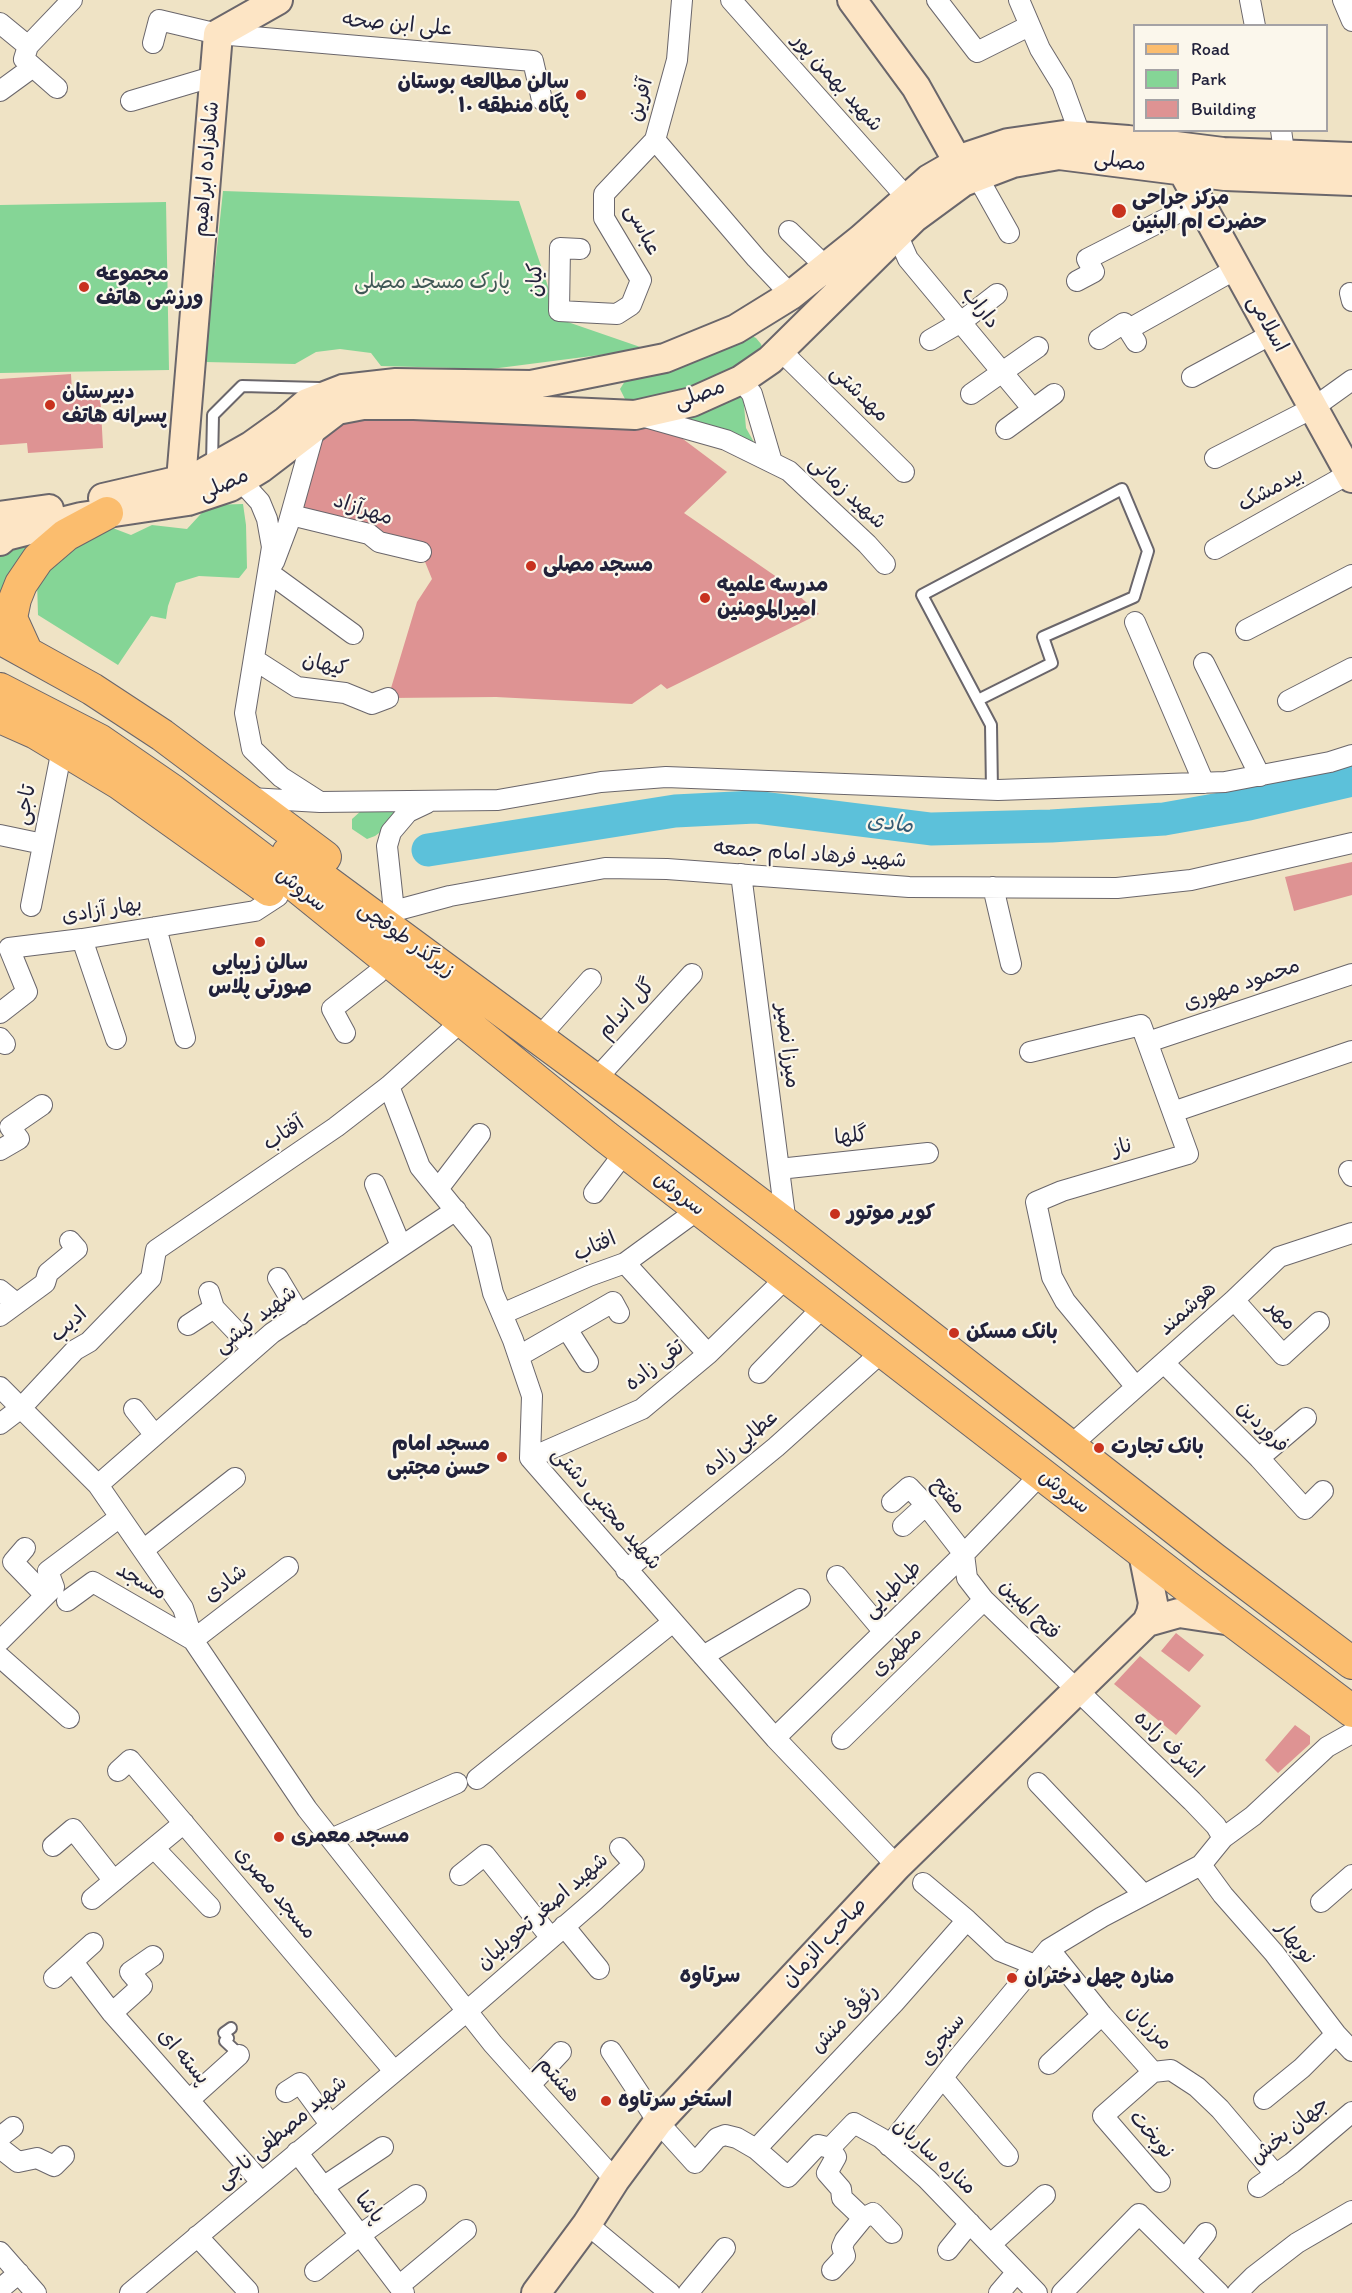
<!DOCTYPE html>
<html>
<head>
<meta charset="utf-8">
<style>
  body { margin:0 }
  #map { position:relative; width:1352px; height:2293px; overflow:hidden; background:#efe3c5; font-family:Itim,sans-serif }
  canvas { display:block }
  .legend { position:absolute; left:1133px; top:24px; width:195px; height:108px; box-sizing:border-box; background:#fbf7ec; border:2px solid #a4a2a5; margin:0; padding:8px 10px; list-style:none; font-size:18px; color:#22223b }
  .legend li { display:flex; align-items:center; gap:12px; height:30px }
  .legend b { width:30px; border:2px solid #a4a2a5 }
</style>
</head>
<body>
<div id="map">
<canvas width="1352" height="2293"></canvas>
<ul class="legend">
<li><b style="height:8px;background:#fbbd6e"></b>Road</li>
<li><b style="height:16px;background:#85d596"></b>Park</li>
<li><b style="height:16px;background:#de9393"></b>Building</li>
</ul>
</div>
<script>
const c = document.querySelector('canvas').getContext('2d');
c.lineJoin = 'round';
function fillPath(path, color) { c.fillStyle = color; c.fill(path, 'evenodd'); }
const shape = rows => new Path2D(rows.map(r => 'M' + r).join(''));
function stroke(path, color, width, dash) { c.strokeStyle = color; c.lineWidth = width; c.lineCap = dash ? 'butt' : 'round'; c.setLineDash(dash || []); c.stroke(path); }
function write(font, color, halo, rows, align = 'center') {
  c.font = font + ' Itim,"Playpen Sans Arabic",sans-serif'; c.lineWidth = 4.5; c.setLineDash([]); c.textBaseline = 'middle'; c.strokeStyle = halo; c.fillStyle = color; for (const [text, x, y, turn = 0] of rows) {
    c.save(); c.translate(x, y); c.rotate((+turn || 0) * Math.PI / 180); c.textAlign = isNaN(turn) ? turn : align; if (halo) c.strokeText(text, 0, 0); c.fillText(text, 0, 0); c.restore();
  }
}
fillPath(shape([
  [223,191,519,201,559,319,646,349,491,369,381,366,371,353,340,349,316,352,295,364,205,362],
  [166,202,169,370,0,373,0,205],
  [750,335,756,338,761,344,763,350,702,387,630,404,625,399,620,389,625,381,682,367],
  [743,394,746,428,755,444,686,418],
  [243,504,246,525,247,568,239,578,199,576,176,583,168,606,166,619,151,616,118,665,38,615,37,581,62,548,110,527,131,535,152,525,187,529,209,505],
  [42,536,0,598,0,555,14,547],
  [399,809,383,825,383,830,375,836,367,839,352,829,352,819,362,810]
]), '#85d596');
stroke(shape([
  [428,850,675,811,755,807,931,829,1051,826,1164,819,1249,804,1352,780]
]), '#5cc1da', 33);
fillPath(shape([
  [71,374,72,393,100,391,103,448,28,453,27,443,0,445,0,379],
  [349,414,633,418,671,430,727,472,684,513,784,582,819,614,667,689,661,684,632,704,496,697,388,698,417,602,432,579,421,552,296,509,327,423],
  [1352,862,1352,895,1294,911,1285,877],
  [1176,1633,1204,1655,1189,1672,1161,1651],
  [1140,1656,1201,1706,1176,1735,1114,1684],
  [1295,1725,1310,1736,1310,1744,1278,1773,1265,1760]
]), '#de9393');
const lane = shape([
  [212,464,213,415,242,386,319,388],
  [978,700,1052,663,1043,637,1134,597,1148,551,1122,489,922,595,991,725,992,790],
  [231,2028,224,2033,228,2038,225,2041,241,2056]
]);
const street = shape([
  [731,0,907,198],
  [937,0,977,52,1029,26],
  [1019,0,1040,49,1062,85,1081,137],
  [1250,0,1255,26],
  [1343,0,1352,21],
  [0,23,28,46],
  [153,43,159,20,218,34,533,61,542,100],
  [57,88,24,59,28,46,72,0],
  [0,91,33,67],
  [131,101,215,76],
  [1281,130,1286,166],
  [655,140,756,258,791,295],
  [977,176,1009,233],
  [789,231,826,267],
  [897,234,908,259,1032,408],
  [580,249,560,248,559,311,617,314,631,305,641,280,604,218,604,194,655,140,677,60,682,0],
  [1077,281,1094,272,1087,259,1199,202],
  [1350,293,1352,301],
  [1129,329,1236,269],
  [1099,339,1124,323,1136,342],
  [930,340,961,322,997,294],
  [780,350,904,472],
  [1192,377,1272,334],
  [741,380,752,394,772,462],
  [971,394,1038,347],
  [641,416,726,440,789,471,867,544,885,564],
  [1006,429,1054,394],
  [1215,458,1313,408,1352,380],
  [240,480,260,502,267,519,272,547,245,713,252,749,281,777,320,802],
  [291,515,369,534,379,542,421,552],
  [1215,549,1352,472],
  [274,562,288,525,316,425],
  [268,572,353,634],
  [1135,622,1204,783],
  [1246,630,1352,575],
  [255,660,297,687,345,693,372,704,388,698],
  [1204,663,1260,776],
  [1288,701,1352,668],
  [250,798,320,802,498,800,601,782,666,777,998,790,1225,782,1330,762,1352,755],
  [427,803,408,812,391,832,387,846,394,911,450,896,605,868,667,869,909,887,1117,888,1191,880,1352,843],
  [0,835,43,844],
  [741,874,786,1224],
  [993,887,1011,964],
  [31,906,62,749],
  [156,927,185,1038],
  [82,939,116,1039],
  [0,1013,27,992,9,948,82,939,255,911,278,896],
  [345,1033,332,1009,378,973],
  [543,1033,591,979],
  [0,1038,5,1044],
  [1148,1042,1352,974],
  [1030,1052,1141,1025,1188,1154,1062,1191,1036,1202,1052,1277,1065,1301,1136,1387],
  [597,1078,692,974],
  [389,1086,420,1167,481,1242,493,1293,513,1340,532,1396,530,1458,775,1738,897,1866],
  [1173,1112,1352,1051],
  [0,1150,19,1139,10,1127,42,1105],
  [779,1169,928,1153],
  [1349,1171,1352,1176],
  [375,1184,401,1246],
  [438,1189,480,1134],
  [594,1193,625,1152],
  [625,1263,708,1354],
  [278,1278,300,1315],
  [0,1290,16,1303],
  [209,1292,214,1308,253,1349],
  [1234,1300,1283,1355,1319,1322],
  [502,1314,589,1276,625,1263,699,1209],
  [0,1316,45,1283,48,1273,77,1249,70,1241],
  [188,1325,214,1308],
  [567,1329,588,1362],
  [519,1356,613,1302,619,1313],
  [1164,1363,1259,1458,1305,1509,1323,1491],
  [759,1373,824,1306],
  [0,1387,98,1485,183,1608,193,1640,307,1809,493,2044,615,2180],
  [134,1409,154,1434],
  [0,1424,21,1408,75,1350,89,1342,151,1278,156,1250,336,1127,389,1086,453,1029],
  [1070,1446,1234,1300,1279,1257,1352,1233],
  [530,1458,642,1409,708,1354,787,1277],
  [1259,1458,1306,1418],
  [98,1485,272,1333,456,1210],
  [892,1502,909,1487,926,1505,964,1554,967,1578,984,1600,1192,1801,1216,1826,1223,1838],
  [903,1526,926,1505],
  [25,1548,13,1562,45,1595],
  [143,1550,235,1478],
  [626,1570,776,1447,883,1351],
  [837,1576,884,1632],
  [67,1601,93,1582,193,1640],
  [193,1640,288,1567],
  [0,1641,54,1587,48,1571,120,1517],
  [703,1656,800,1599],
  [0,1657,69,1718],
  [775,1738,964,1554,1041,1474],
  [842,1739,984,1600],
  [118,1771,130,1760,394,2071],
  [477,1779,673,1622],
  [1038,1783,1144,1895],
  [331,1839,457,1783],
  [53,1846,73,1829,114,1881],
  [154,1848,210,1907],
  [1201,1865,1223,1895,1274,1953,1336,2034,1352,2051],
  [460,1875,485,1855,551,1938],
  [923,1883,967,1920,1000,1951,1035,1965],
  [92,1899,184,1823],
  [1321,1902,1352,1875],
  [564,1926,599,1969],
  [1049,1949,1102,2015,1153,2072,1171,2070,1197,2087,1220,2109,1276,2175],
  [73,1962,112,2013,261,2182],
  [54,1978,93,1943],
  [112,2013,142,1986,130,1972,153,1956],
  [611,2051,658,2122,695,2163,717,2138,725,2135,737,2138,756,2149,788,2177,818,2145,830,2148,854,2123,881,2138,927,2179,1037,2293],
  [1049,2064,1102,2015],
  [1153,2072,1103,2116,1160,2182],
  [943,2078,1008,2156],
  [530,2085,561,2052],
  [286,2092,300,2083,330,2124],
  [1264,2099,1302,2068,1336,2034],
  [189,2100,239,2055],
  [0,2137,13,2127],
  [889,2146,958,2058,1049,1949,1102,1917,1201,1865,1223,1838,1253,1816,1327,1747,1352,1733],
  [0,2148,18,2162,37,2158,54,2166,64,2156],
  [830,2148,836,2157,827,2173,841,2189,842,2198,863,2218],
  [756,2149,894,2003,967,1920],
  [297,2152,404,2293],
  [323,2187,383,2147],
  [1258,2187,1292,2163,1352,2112],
  [587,2224,670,2293],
  [197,2236,248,2291],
  [991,2244,1045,2195],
  [948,2250,970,2223],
  [0,2252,36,2293],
  [1185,2259,1206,2233],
  [832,2270,845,2256,842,2247,845,2240,863,2218,873,2213,892,2233],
  [315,2271,360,2235,416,2195],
  [399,2286,466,2230],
  [0,2289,19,2273],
  [130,2293,467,2011,595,1900,634,1864,620,1848],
  [688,2293,725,2248],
  [999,2293,1017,2272],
  [1062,2293,1139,2214,1219,2293],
  [1237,2293,1253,2277,1297,2243,1352,2211]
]);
const secondary = shape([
  [852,0,916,87,958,162],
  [1182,170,1352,478],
  [181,480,218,34,278,0],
  [103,498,198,476,251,446,286,421,307,403,343,389,396,383,531,385,665,358,736,329,791,295,861,239,929,179,969,156,1008,143,1064,135,1128,140,1223,152,1352,157],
  [0,516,49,509],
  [0,541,6,536,81,517,188,501,230,487,261,468,337,410,363,405,414,405,635,415,692,402,741,380,770,360,914,218,963,182,1013,163,1059,155,1225,176,1352,181],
  [1147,1622,1179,1613,1232,1621],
  [536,2293,587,2224,615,2180,658,2122,897,1866,1147,1622,1151,1613,1153,1603,1143,1553]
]);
const primary = shape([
  [0,638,92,689,162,735,325,857],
  [26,651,11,618,15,599,21,584,38,559,66,535,107,513],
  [0,689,99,740,173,791,274,868,606,1137,1186,1586,1352,1711],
  [0,717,36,733,119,783,269,890],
  [288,853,628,1104,786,1224,1214,1559,1352,1663]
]);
stroke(lane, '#6a666b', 14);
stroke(street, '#6a666b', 22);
stroke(secondary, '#6a666b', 32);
stroke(primary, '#6a666b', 34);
stroke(lane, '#fff', 10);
stroke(street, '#fff', 20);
stroke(secondary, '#fde5c5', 28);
stroke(primary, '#fbbd6e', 32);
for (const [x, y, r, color] of [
  [581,95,6,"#c8321e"],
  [1119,211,8,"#c8321e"],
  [84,287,6,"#c8321e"],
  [50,405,6,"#c8321e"],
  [531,566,6,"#c8321e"],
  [705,598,6,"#c8321e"],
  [260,942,6,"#c8321e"],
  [835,1214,6,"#c8321e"],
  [954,1333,6,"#c8321e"],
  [1099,1448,6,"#c8321e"],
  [502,1457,6,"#c8321e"],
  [279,1837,6,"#c8321e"],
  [1012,1978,6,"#c8321e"],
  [606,2101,6,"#c8321e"]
]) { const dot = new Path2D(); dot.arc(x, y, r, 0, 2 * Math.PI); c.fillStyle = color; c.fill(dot); stroke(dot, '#fbf7ec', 2); }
write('21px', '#22223b', '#fbf7ec', [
  ["علی ابن صحه",397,25,5],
  ["شهید بهمن پور",837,83,48],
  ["آفرین",641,100,-74],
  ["مصلی",1120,162,7],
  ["شاهزاده ابراهیم",207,169,-85],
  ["عباسی",642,230,63],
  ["کیان",536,280,-89],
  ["داراب",980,308,51],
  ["اسلامی",1267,324,61],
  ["مهدشتی",859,394,44],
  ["مصلی",700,395,-20],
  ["مصلی",224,485,-24],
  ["بیدمشک",1271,490,-29],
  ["شهید زمانی",847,493,43],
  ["مهرآزاد",363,510,18],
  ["کیهان",325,665,13],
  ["تاجی",26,805,-79],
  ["شهید فرهاد امام جمعه",810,855,4],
  ["سروش",301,890,39],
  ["بهار آزادی",102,911,-9],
  ["زیرگذر طوقچی",406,940,36],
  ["محمود مهوری",1242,985,-19],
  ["گل اندام",627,1009,-47],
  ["میرزا نصیر",787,1046,83],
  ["آفتاب",284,1134,-34],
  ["گلها",851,1137,-6],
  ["ناز",1122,1148,-16],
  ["سروش",679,1194,38],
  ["افتاب",595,1247,-24],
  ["هوشمند",1188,1309,-42],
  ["مهر",1281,1316,48],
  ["شهید کیشی",256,1320,-37],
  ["ادیب",69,1325,-42],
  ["تقی زاده",655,1366,-38],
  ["فروردین",1262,1427,46],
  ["عطایی زاده",741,1444,-40],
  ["سروش",1064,1492,38],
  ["مفتح",948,1496,50],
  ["شهید مجتبی دشتی",606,1509,49],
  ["مسجد",141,1582,30],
  ["شادی",226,1584,-37],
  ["طباطبایی",893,1590,-44],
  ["فتح المبین",1029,1610,45],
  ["مطهری",897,1652,-44],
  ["اشرف زاده",1168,1745,44],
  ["مسجد مصری",275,1893,50],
  ["شهید اصغر تحویلیان",543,1912,-41],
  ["صاحب الزمان",825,1943,-47],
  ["نوبهار",1295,1943,51],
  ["رئوفی منش",845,2019,-46],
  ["مرزبان",1149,2028,45],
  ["سنجری",943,2040,-52],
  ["پسته ای",183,2057,49],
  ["هشتم",558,2080,48],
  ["جهان بخش",1290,2131,-39],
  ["شهید مصطفی ناجی",282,2133,-40],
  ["نوبخت",1151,2135,49],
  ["مناره ساربان",934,2157,42],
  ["پاشا",369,2208,52]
]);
write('bold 21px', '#22223b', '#fbf7ec', [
  ["سالن مطالعه بوستان",569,83,"right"],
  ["پگاه منطقه ۱۰",569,107,"right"],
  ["مرکز جراحی",1132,199],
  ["حضرت ام البنین",1132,223],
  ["مجموعه",96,275],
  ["ورزشی هاتف",96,299],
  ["دبیرستان",62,393],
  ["پسرانه هاتف",62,417],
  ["مسجد مصلی",543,566],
  ["مدرسه علمیه",717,586],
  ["امیرالمومنین",717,610],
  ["سالن زیبایی",260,964,"center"],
  ["صورتی پلاس",260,988,"center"],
  ["کویر موتور",847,1214],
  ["بانک مسکن",966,1333],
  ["مسجد امام",490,1445,"right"],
  ["حسن مجتبی",490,1469,"right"],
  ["بانک تجارت",1111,1448],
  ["مسجد معمری",291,1837],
  ["مناره چهل دختران",1024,1978],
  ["استخر سرتاوه",618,2101]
], 'left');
write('21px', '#405856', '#fbf7ec', [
  ["پارک مسجد مصلی",432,283]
]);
write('italic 22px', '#365a73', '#fbf7ec', [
  ["مادی",890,824,7]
]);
write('bold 22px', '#22223b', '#fbf7ec', [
  ["سرتاوه",710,1976]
]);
</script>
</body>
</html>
